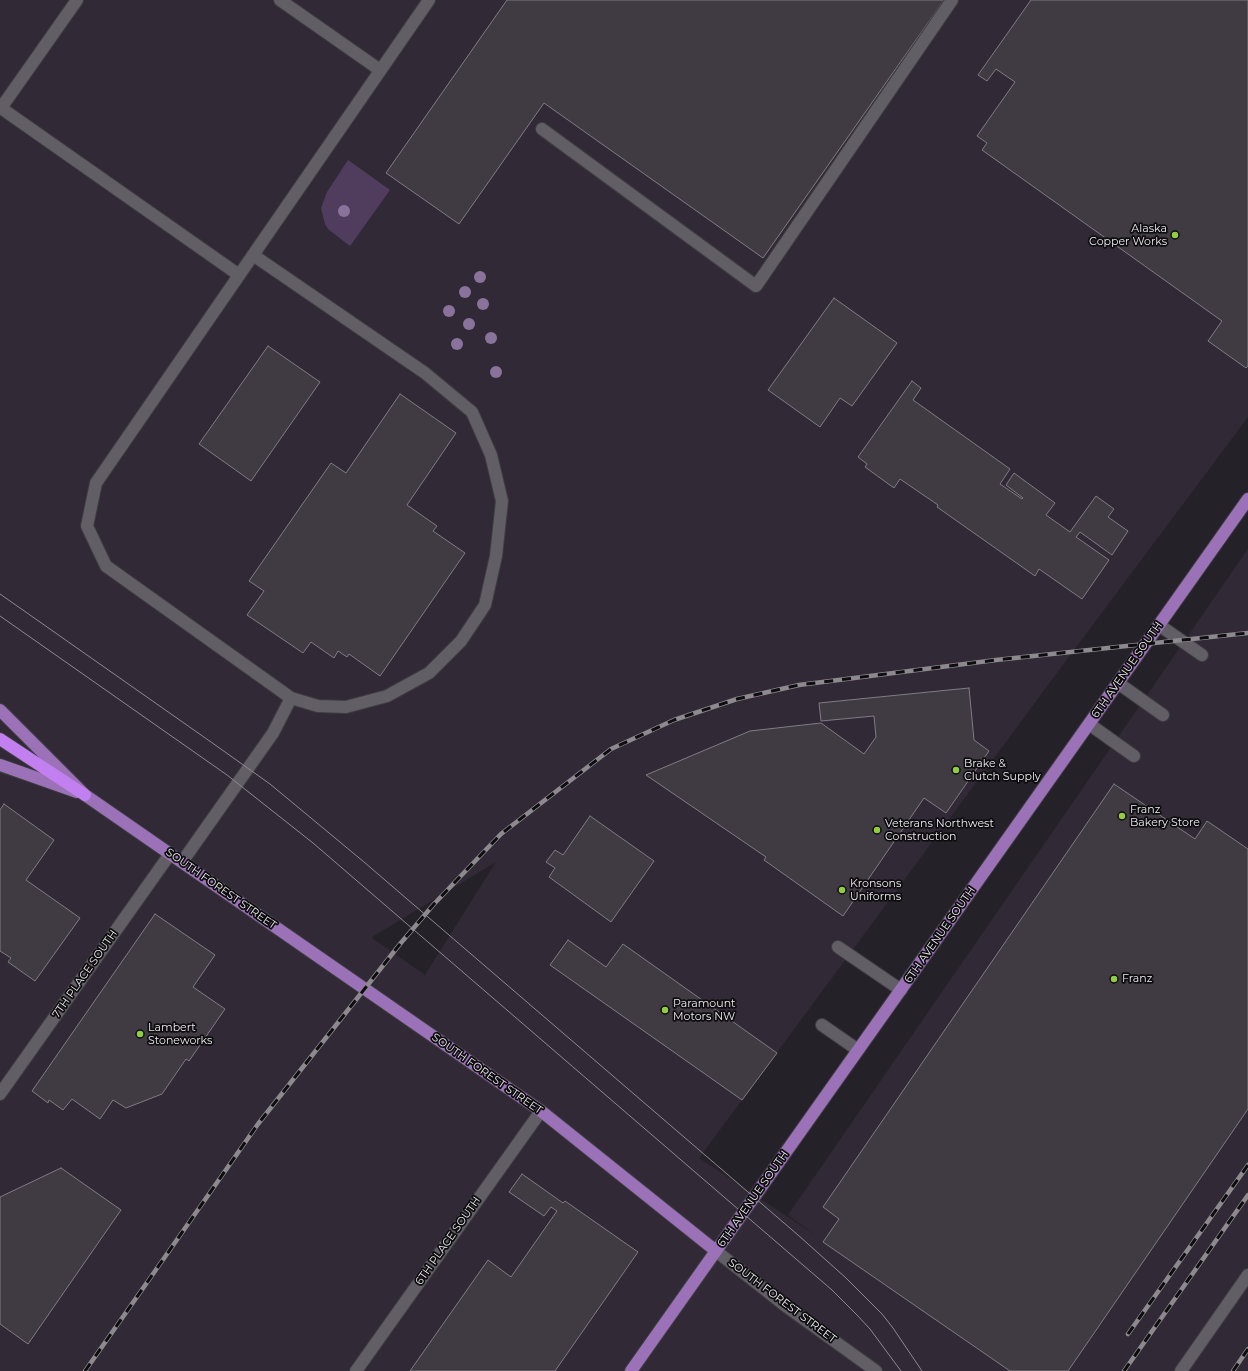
<!DOCTYPE html>
<html>
<head>
<meta charset="utf-8">
<style>
  body { margin:0 }
  canvas { display:block; background:#252129 }
</style>
</head>
<body>
<canvas width="1248" height="1371"></canvas>
<script>
const c = document.querySelector('canvas').getContext('2d');
c.lineJoin = 'round';
function fillPath(path, color) { c.fillStyle = color; c.fill(path, 'evenodd'); }
const shape = rows => new Path2D(rows.map(r => 'M' + r).join(''));
function stroke(path, color, width, dash) { c.strokeStyle = color; c.lineWidth = width; c.lineCap = dash ? 'butt' : 'round'; c.setLineDash(dash || []); c.stroke(path); }
function write(font, color, halo, rows, align = 'center') {
  c.font = font + ' Montserrat,sans-serif'; c.lineWidth = 3.5; c.setLineDash([]); c.textBaseline = 'middle'; c.strokeStyle = halo; c.fillStyle = color; for (const [text, x, y, turn = 0] of rows) {
    c.save(); c.translate(x, y); c.rotate((+turn || 0) * Math.PI / 180); c.textAlign = isNaN(turn) ? turn : align; if (halo) c.strokeText(text, 0, 0); c.fillText(text, 0, 0); c.restore();
  }
}
fillPath(shape([
  [0,0,1248,0,1248,417,1059,670,699,1158,818,1237,788,1215,1248,549,1248,1371,0,1371],
  [496,862,425,975,372,938,372,937]
]), '#312a36');
fillPath(shape([
  [348,160,390,190,350,246,328,229,325,224,321,208,327,192]
]), '#503d5e');
const building = shape([
  [507,0,944,0,763,258,544,103,459,224,386,173,507,0],
  [1031,0,1248,0,1248,366,1246,368,1208,341,1222,321,982,150,987,143,977,136,1015,82,996,69,987,81,978,75,1031,0],
  [834,298,897,343,852,406,840,398,820,427,768,390,834,298],
  [268,346,320,382,251,481,199,444,268,346],
  [912,381,921,388,913,400,1010,469,1000,484,1022,499,1023,498,1006,485,1014,473,1055,503,1046,515,1070,532,1096,496,1114,509,1108,517,1128,531,1112,555,1080,532,1076,537,1109,560,1082,599,1039,569,1035,576,937,507,938,505,900,479,894,488,865,467,867,464,858,457,912,381],
  [400,394,456,433,407,505,437,526,433,531,465,553,380,676,349,654,347,657,338,651,334,658,311,642,303,653,247,615,264,591,249,581,331,463,346,473,400,394],
  [969,688,974,740,989,751,946,813,924,798,843,916,764,860,766,857,646,775,750,731,821,723,864,754,876,737,874,716,821,721,819,703,969,688],
  [1114,784,1195,839,1207,821,1248,849,1248,1109,1068,1371,1010,1371,823,1242,839,1219,823,1207,1114,784],
  [4,804,54,840,26,880,80,918,35,981,8,962,11,958,0,951,0,810,4,804],
  [590,816,654,861,611,922,549,877,555,868,546,862,555,850,563,855,590,816],
  [155,914,215,955,193,987,225,1009,189,1061,186,1059,162,1094,126,1108,113,1100,100,1119,72,1099,63,1110,49,1100,48,1103,32,1091,155,914],
  [568,940,606,967,623,944,777,1053,742,1100,550,965,568,940],
  [61,1168,121,1210,28,1344,0,1324,0,1197,61,1168],
  [522,1174,563,1203,565,1201,638,1252,555,1371,410,1371,488,1260,511,1277,557,1211,551,1207,544,1216,509,1192,522,1174]
]);
fillPath(building, '#403b43');
stroke(building, '#807b84', 1);
const minor = shape([
  [77,0,1,108,239,275],
  [280,0,380,70],
  [542,129,756,286,952,0],
  [253,255,425,373,472,412,491,455,502,501,496,556,485,605,461,641,429,673,387,696,346,707,318,706,291,698,106,566,87,526,96,483,253,255,429,0],
  [1159,625,1202,655],
  [1118,683,1163,715],
  [1089,724,1134,756],
  [182,862,273,733,291,698],
  [838,947,901,990],
  [822,1025,858,1050],
  [0,1094,170,854],
  [716,1251,787,1307,876,1371],
  [356,1371,541,1111],
  [1181,1371,1248,1275]
]);
const major = shape([
  [0,710,85,795,541,1111,716,1251],
  [0,765,77,792],
  [631,1371,1248,499]
]);
const highway = shape([
  [0,739,85,795]
]);
stroke(minor, '#3f3c42', 14);
stroke(major, '#3f3c42', 14);
stroke(highway, '#3f3c42', 14);
stroke(minor, '#625e66', 12);
stroke(major, '#9b72b8', 12);
stroke(highway, '#c17fef', 12);
stroke(shape([
  [0,594,211,742,270,784,364,862,798,1235,846,1278,882,1314,893,1328,922,1371],
  [0,616,227,775,313,843,832,1290,857,1315,870,1329,901,1371]
]), '#8d898f', 1);
const rail = shape([
  [1128,1334,1248,1165],
  [85,1371,258,1124,400,944,434,904,501,834,611,749,674,720,737,699,799,685,996,660,1248,633],
  [1124,1371,1248,1195],
  [1233,1371,1248,1349]
]);
stroke(rail, '#8d898f', 4.5);
stroke(rail, '#0d0c0f', 3, [9]);
c.fillStyle = '#89739b';
for (const [x, y] of [
  [344,211],
  [480,277],
  [465,292],
  [483,304],
  [449,311],
  [469,324],
  [491,338],
  [457,344],
  [496,372]
]) { c.beginPath(); c.arc(x, y, 6, 0, 2 * Math.PI); c.fill(); }
for (const [x, y, r, color] of [
  [1175,235,4,"#91cd40"],
  [956,770,4,"#91cd40"],
  [1122,816,4,"#91cd40"],
  [877,830,4,"#91cd40"],
  [842,890,4,"#91cd40"],
  [1114,979,4,"#91cd40"],
  [665,1010,4,"#91cd40"],
  [140,1034,4,"#91cd40"]
]) { const dot = new Path2D(); dot.arc(x, y, r, 0, 2 * Math.PI); c.fillStyle = color; c.fill(dot); stroke(dot, '#0d0c0f', 1.5); }
write('11px', '#eeebf0', '#0d0c0f', [
  ["Alaska",1167,229,"right"],
  ["Copper Works",1167,242,"right"],
  ["Brake &",964,764],
  ["Clutch Supply",964,777],
  ["Franz",1130,810],
  ["Bakery Store",1130,823],
  ["Veterans Northwest",885,824],
  ["Construction",885,837],
  ["Kronsons",850,884],
  ["Uniforms",850,897],
  ["Franz",1122,979],
  ["Paramount",673,1004],
  ["Motors NW",673,1017],
  ["Lambert",148,1028],
  ["Stoneworks",148,1041]
], 'left');
write('11px', '#eeebf0', '#0d0c0f', [
  ["6TH AVENUE SOUTH",1127,670,-55],
  ["SOUTH FOREST STREET",221,889,35],
  ["6TH AVENUE SOUTH",940,935,-55],
  ["7TH PLACE SOUTH",85,974,-55],
  ["SOUTH FOREST STREET",487,1074,35],
  ["6TH AVENUE SOUTH",753,1199,-55],
  ["6TH PLACE SOUTH",448,1241,-55],
  ["SOUTH FOREST STREET",782,1301,37]
]);
</script>
</body>
</html>
